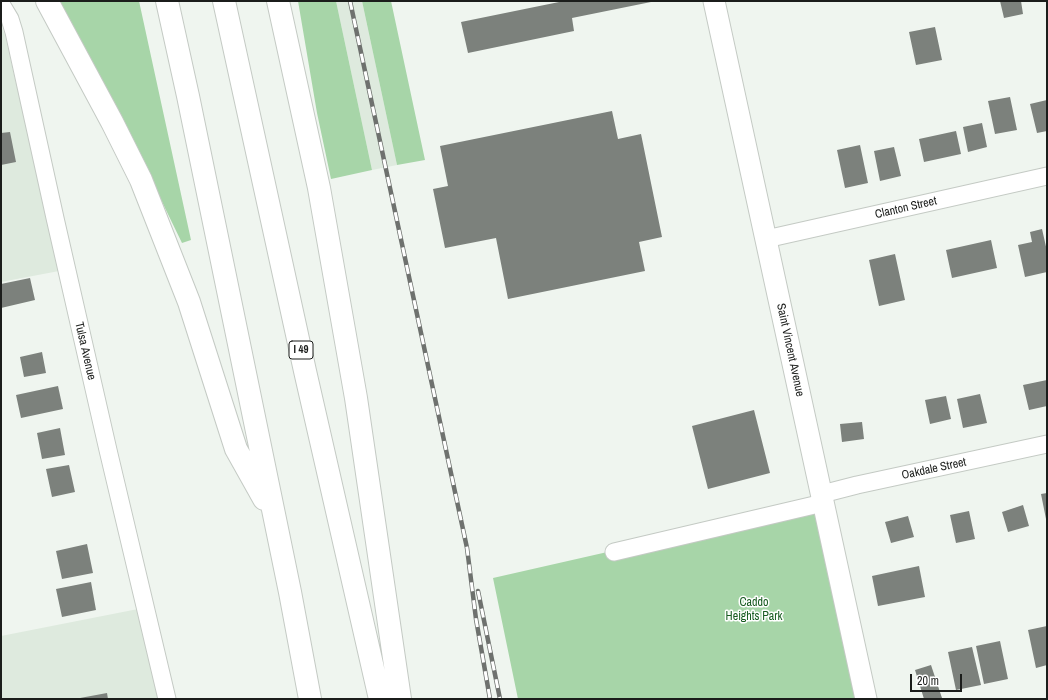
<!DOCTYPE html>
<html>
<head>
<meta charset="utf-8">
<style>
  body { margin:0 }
  #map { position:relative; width:1048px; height:700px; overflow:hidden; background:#eff5ef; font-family:"Archivo Narrow",sans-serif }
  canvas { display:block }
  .frame { position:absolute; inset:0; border:2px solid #1b1d1b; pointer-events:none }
  .scale { position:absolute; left:910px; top:674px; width:52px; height:18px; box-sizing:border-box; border:2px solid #1b1d1b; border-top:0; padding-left:5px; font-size:12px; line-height:14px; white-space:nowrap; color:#1b1d1b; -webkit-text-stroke:3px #fff; paint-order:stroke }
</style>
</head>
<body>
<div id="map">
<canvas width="1048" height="700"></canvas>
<div class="frame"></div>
<div class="scale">20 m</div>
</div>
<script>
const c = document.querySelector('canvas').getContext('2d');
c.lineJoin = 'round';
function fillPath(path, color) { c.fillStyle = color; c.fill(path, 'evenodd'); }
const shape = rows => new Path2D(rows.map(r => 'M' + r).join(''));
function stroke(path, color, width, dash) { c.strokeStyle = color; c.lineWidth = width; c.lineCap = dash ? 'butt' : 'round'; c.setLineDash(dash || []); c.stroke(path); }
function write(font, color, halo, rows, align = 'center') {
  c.font = font + ' "Archivo Narrow",sans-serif'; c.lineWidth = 3; c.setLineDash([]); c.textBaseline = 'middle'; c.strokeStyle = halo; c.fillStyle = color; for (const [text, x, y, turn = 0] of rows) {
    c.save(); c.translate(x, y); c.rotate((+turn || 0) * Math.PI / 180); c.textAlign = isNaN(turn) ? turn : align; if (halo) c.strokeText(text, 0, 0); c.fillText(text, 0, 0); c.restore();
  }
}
fillPath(shape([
  [336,1,362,1,397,165,372,170],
  [1,25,5,35,59,271,1,282],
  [138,609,161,699,1,699,1,636]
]), '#deeade');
fillPath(shape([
  [59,1,139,1,191,240,182,243,131,138,93,63],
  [298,1,336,1,372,170,331,179,317,113],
  [362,1,391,1,425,160,397,165],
  [823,503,866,699,518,699,493,578]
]), '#a7d5a8');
fillPath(shape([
  [564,1,651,2,572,18,574,31,468,53,461,22],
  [1000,1,1021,1,1023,14,1004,18],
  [935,27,942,60,916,65,909,32],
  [1010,97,1017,130,995,134,988,101],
  [1047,100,1047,131,1037,133,1030,104],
  [612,111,618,139,641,134,662,237,639,242,645,271,508,299,496,238,445,248,433,189,448,186,440,146],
  [982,123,987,147,968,152,963,127],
  [956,131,961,154,924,162,919,139],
  [10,132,16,162,1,165,1,133],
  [860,145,868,183,845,188,837,150],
  [894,147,901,176,880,181,874,151],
  [1042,229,1047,251,1047,272,1025,277,1018,245,1032,242,1030,232],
  [991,240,997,268,952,278,946,250],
  [895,254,905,300,879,306,869,260],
  [30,278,35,300,1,308,1,284],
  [42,352,46,373,24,377,20,357],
  [1047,380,1047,406,1029,410,1023,385],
  [58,386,63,409,21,418,16,395],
  [980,394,987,423,963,428,957,399],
  [946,396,951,419,930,424,925,400],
  [754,410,770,473,708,489,692,426],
  [862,422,864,439,842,442,840,424],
  [60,428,65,455,42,459,37,433],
  [69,465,75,492,52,497,46,469],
  [1047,493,1047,519,1046,519,1041,494],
  [1023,505,1029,526,1008,532,1002,512],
  [969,511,975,539,956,543,950,515],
  [908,516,914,537,891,543,885,522],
  [87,544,93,573,62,579,56,551],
  [919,566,925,597,878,606,872,576],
  [91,582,96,610,62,617,56,589],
  [1047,626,1047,665,1036,668,1028,630],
  [1000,641,1008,679,984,684,976,646],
  [972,647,981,685,956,690,948,652],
  [931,665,942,698,940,699,924,699,915,670],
  [107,693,108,699,80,699,80,698]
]), '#7c817c');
const minor = shape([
  [1,4,10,19,14,32,55,218,108,450,167,699],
  [766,239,1047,176],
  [822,494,857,485,1047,444],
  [614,552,823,503]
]);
const tertiary = shape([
  [714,1,866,699]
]);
const motorway = shape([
  [47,1,112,122,141,180,189,302,236,449,264,499],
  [167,1,188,96,290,592,310,699],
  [224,1,305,371,380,699],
  [278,1,319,188,356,398,400,699]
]);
stroke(minor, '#c4cac4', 19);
stroke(tertiary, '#c4cac4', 23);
stroke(motorway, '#c4cac4', 24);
stroke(minor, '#fff', 17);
stroke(tertiary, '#fff', 21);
stroke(motorway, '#fff', 22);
const rail = shape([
  [350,1,467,548,476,619,490,699],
  [478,591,500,699]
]);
stroke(rail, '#6e716e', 4.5);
stroke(rail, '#fff', 3, [9]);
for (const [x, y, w] of [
  [301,350,24]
]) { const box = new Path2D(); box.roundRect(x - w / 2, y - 9, w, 18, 3); c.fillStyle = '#fff'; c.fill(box); stroke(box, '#1b1d1b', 1); }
write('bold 11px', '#1b1d1b', null, [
  ["I 49",301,350]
]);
write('12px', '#1b1d1b', '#fff', [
  ["Clanton Street",906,208,-13],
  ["Saint Vincent Avenue",790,350,78],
  ["Tulsa Avenue",85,351,77],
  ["Oakdale Street",934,469,-12]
]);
write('12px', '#165a1f', '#fff', [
  ["Caddo",754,603],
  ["Heights Park",754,617]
]);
</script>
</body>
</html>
